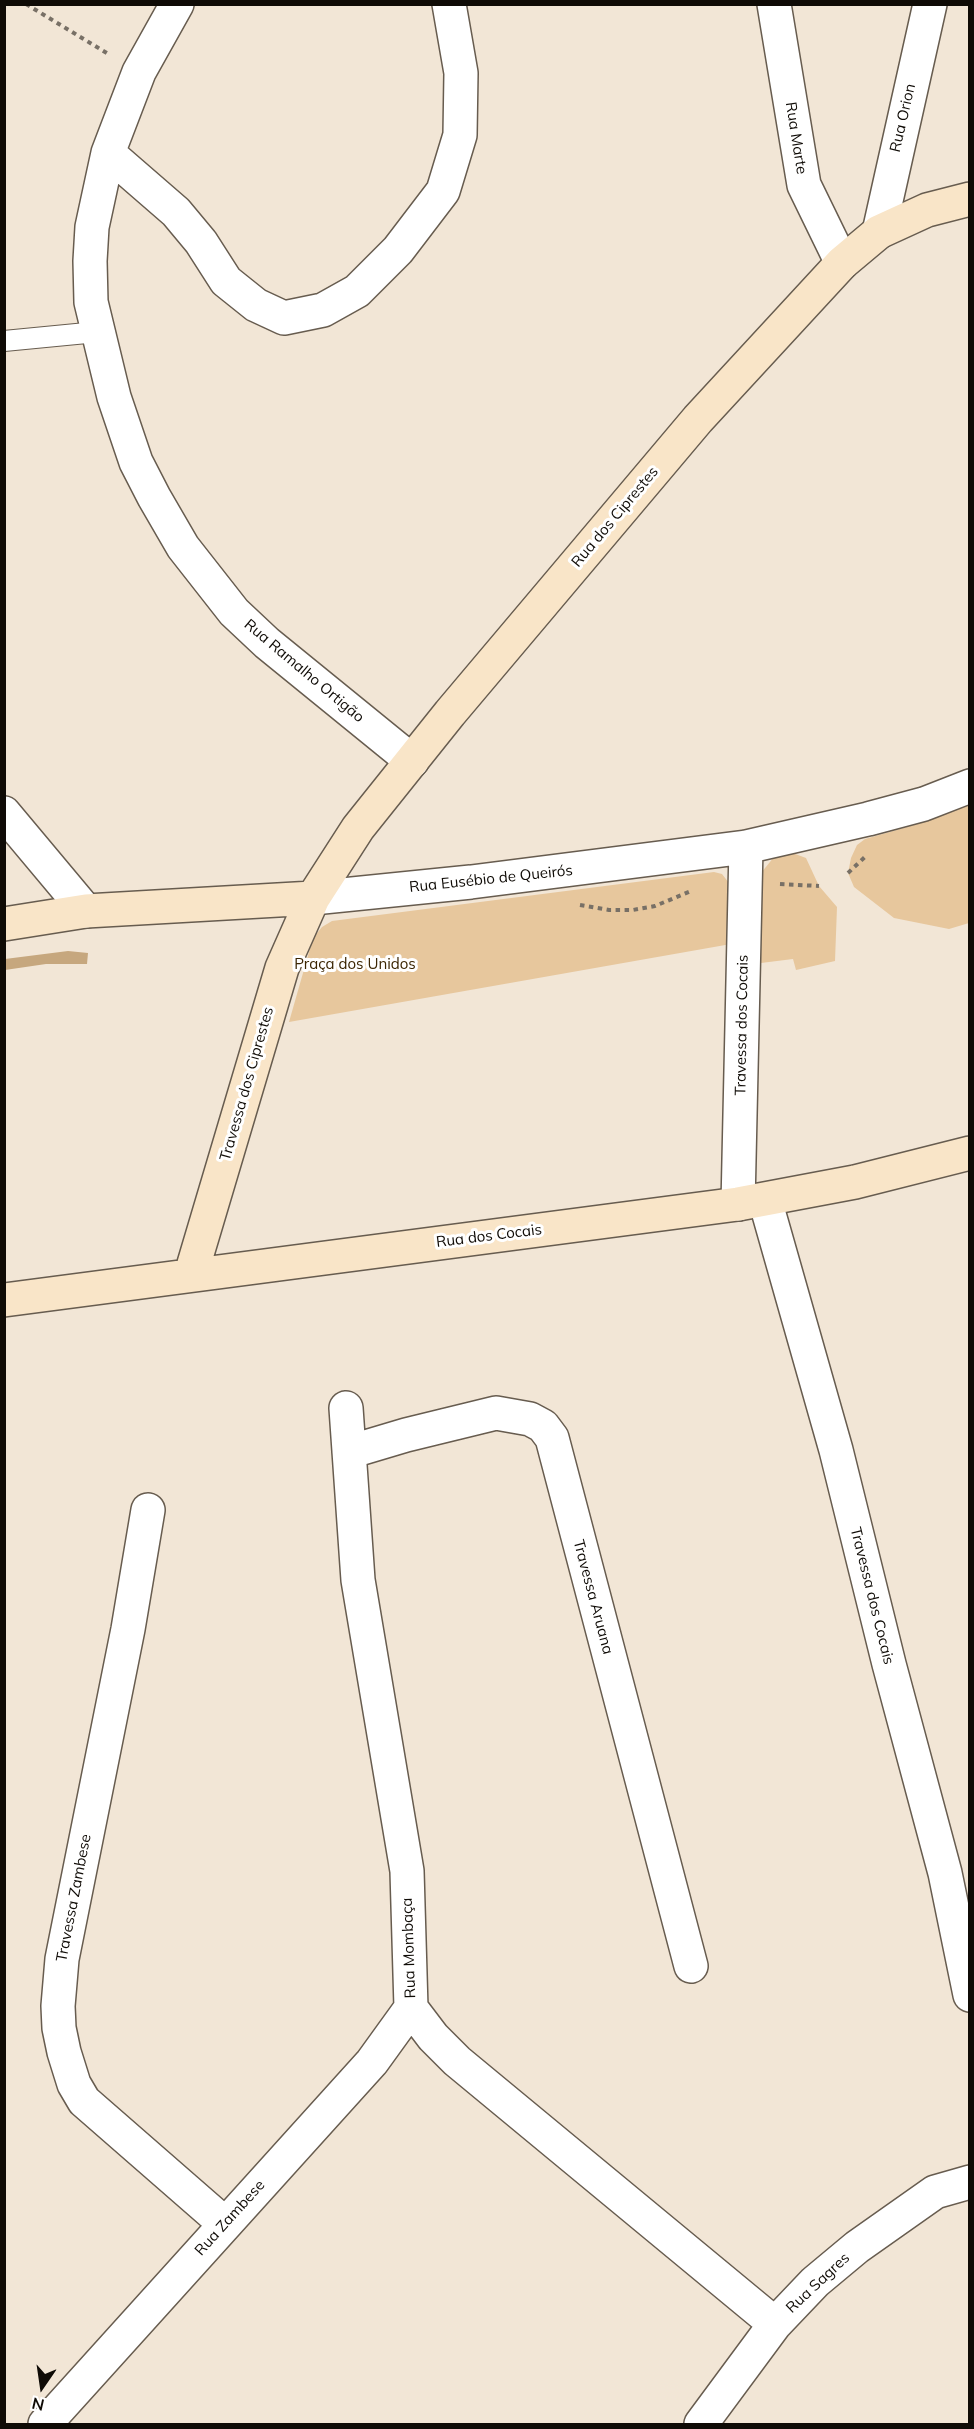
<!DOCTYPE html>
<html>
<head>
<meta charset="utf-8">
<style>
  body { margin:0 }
  #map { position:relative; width:974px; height:2429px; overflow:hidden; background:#f2e6d6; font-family:Mulish,sans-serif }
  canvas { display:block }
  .frame { position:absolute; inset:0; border:6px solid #0f0b06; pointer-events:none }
  .north { position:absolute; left:12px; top:2357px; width:60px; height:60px; -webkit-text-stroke:4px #fff; paint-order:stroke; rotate:193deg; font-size:16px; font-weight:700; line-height:24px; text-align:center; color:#0f0b06 }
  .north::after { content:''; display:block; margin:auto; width:21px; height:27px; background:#0f0b06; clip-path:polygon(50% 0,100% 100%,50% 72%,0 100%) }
</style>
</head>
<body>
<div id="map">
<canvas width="974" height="2429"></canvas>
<div class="frame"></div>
<div class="north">N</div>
</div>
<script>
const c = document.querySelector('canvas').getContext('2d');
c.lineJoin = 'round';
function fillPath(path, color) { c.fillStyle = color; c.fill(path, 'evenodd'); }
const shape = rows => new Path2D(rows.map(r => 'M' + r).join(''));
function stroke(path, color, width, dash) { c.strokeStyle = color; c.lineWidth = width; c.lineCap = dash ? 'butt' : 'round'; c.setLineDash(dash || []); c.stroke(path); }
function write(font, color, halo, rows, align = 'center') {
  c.font = font + ' Mulish,sans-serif'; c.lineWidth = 6; c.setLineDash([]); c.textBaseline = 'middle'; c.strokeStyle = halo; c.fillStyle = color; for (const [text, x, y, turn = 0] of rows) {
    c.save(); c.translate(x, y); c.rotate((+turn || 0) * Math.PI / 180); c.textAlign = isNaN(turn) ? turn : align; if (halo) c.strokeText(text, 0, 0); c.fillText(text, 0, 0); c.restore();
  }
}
fillPath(shape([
  [969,805,969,923,949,929,894,918,854,887,848,873,851,858,857,845,865,839,928,821],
  [790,852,806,858,819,886,837,907,835,961,796,970,793,959,761,963,761,873,774,857],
  [714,872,722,874,729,883,731,944,289,1022,313,938,322,927,332,921]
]), '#e7c79d');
fillPath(shape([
  [68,951,88,953,87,964,46,964,5,970,5,959]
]), '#c6a77e');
const lane = shape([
  [4,341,97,332]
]);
const street = shape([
  [177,4,139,72,108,153,92,227,90,261,91,302,114,397,136,462,154,497,183,547,234,612,267,643,412,761],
  [774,4,804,185,842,263],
  [108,153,176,212,201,242,226,281,256,305,284,318,323,310,357,291,398,250,443,191,460,135,461,73,449,4],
  [879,232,930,4],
  [4,813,86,911],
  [313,898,471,882,746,847,868,819,924,804,970,786],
  [765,1200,836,1450,889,1664,945,1873,970,1995],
  [738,1204,746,847],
  [346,1408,358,1580,407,1871,411,2008,433,2037,457,2061,775,2324],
  [349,1452,406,1435,496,1413,530,1419,543,1426,552,1438,691,1966],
  [148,1510,128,1629,62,1959,58,2006,59,2028,64,2052,74,2084,84,2101,225,2224],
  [45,2424,372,2062,411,2008],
  [701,2424,775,2324,815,2282,857,2247,935,2192,970,2182]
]);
const secondary = shape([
  [4,924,86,911,313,898],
  [191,1274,282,968,313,898,358,828,450,713,698,419,842,263,879,232,927,210,970,199],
  [4,1300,738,1204,855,1182,970,1153]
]);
stroke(lane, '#675c4f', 22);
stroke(street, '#675c4f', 36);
stroke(secondary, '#675c4f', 36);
stroke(shape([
  [26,4,110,55],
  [848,873,866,856],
  [780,884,819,886],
  [580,905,609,910,633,910,655,906,691,891]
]), '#787066', 4, [4.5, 4.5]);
stroke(lane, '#fff', 20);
stroke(street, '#fff', 33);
stroke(secondary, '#f9e5c8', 33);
write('15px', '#0f0b06', '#fff', [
  ["Rua Orion",903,118,-77],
  ["Rua Marte",796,138,81],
  ["Rua dos Ciprestes",615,517,-50],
  ["Rua Ramalho Ortigão",304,671,40],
  ["Rua Eusébio de Queirós",491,879,-6],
  ["Travessa dos Cocais",742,1025,-89],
  ["Travessa dos Ciprestes",247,1084,-74],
  ["Rua dos Cocais",489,1236,-7],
  ["Travessa dos Cocais",872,1596,76],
  ["Travessa Aruana",593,1597,75],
  ["Travessa Zambese",74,1898,-79],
  ["Rua Mombaça",409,1948,-92],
  ["Rua Zambese",230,2218,-48],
  ["Rua Sagres",818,2283,-43]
]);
write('15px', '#3b2502', '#fff', [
  ["Praça dos Unidos",355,964]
]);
</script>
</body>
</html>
